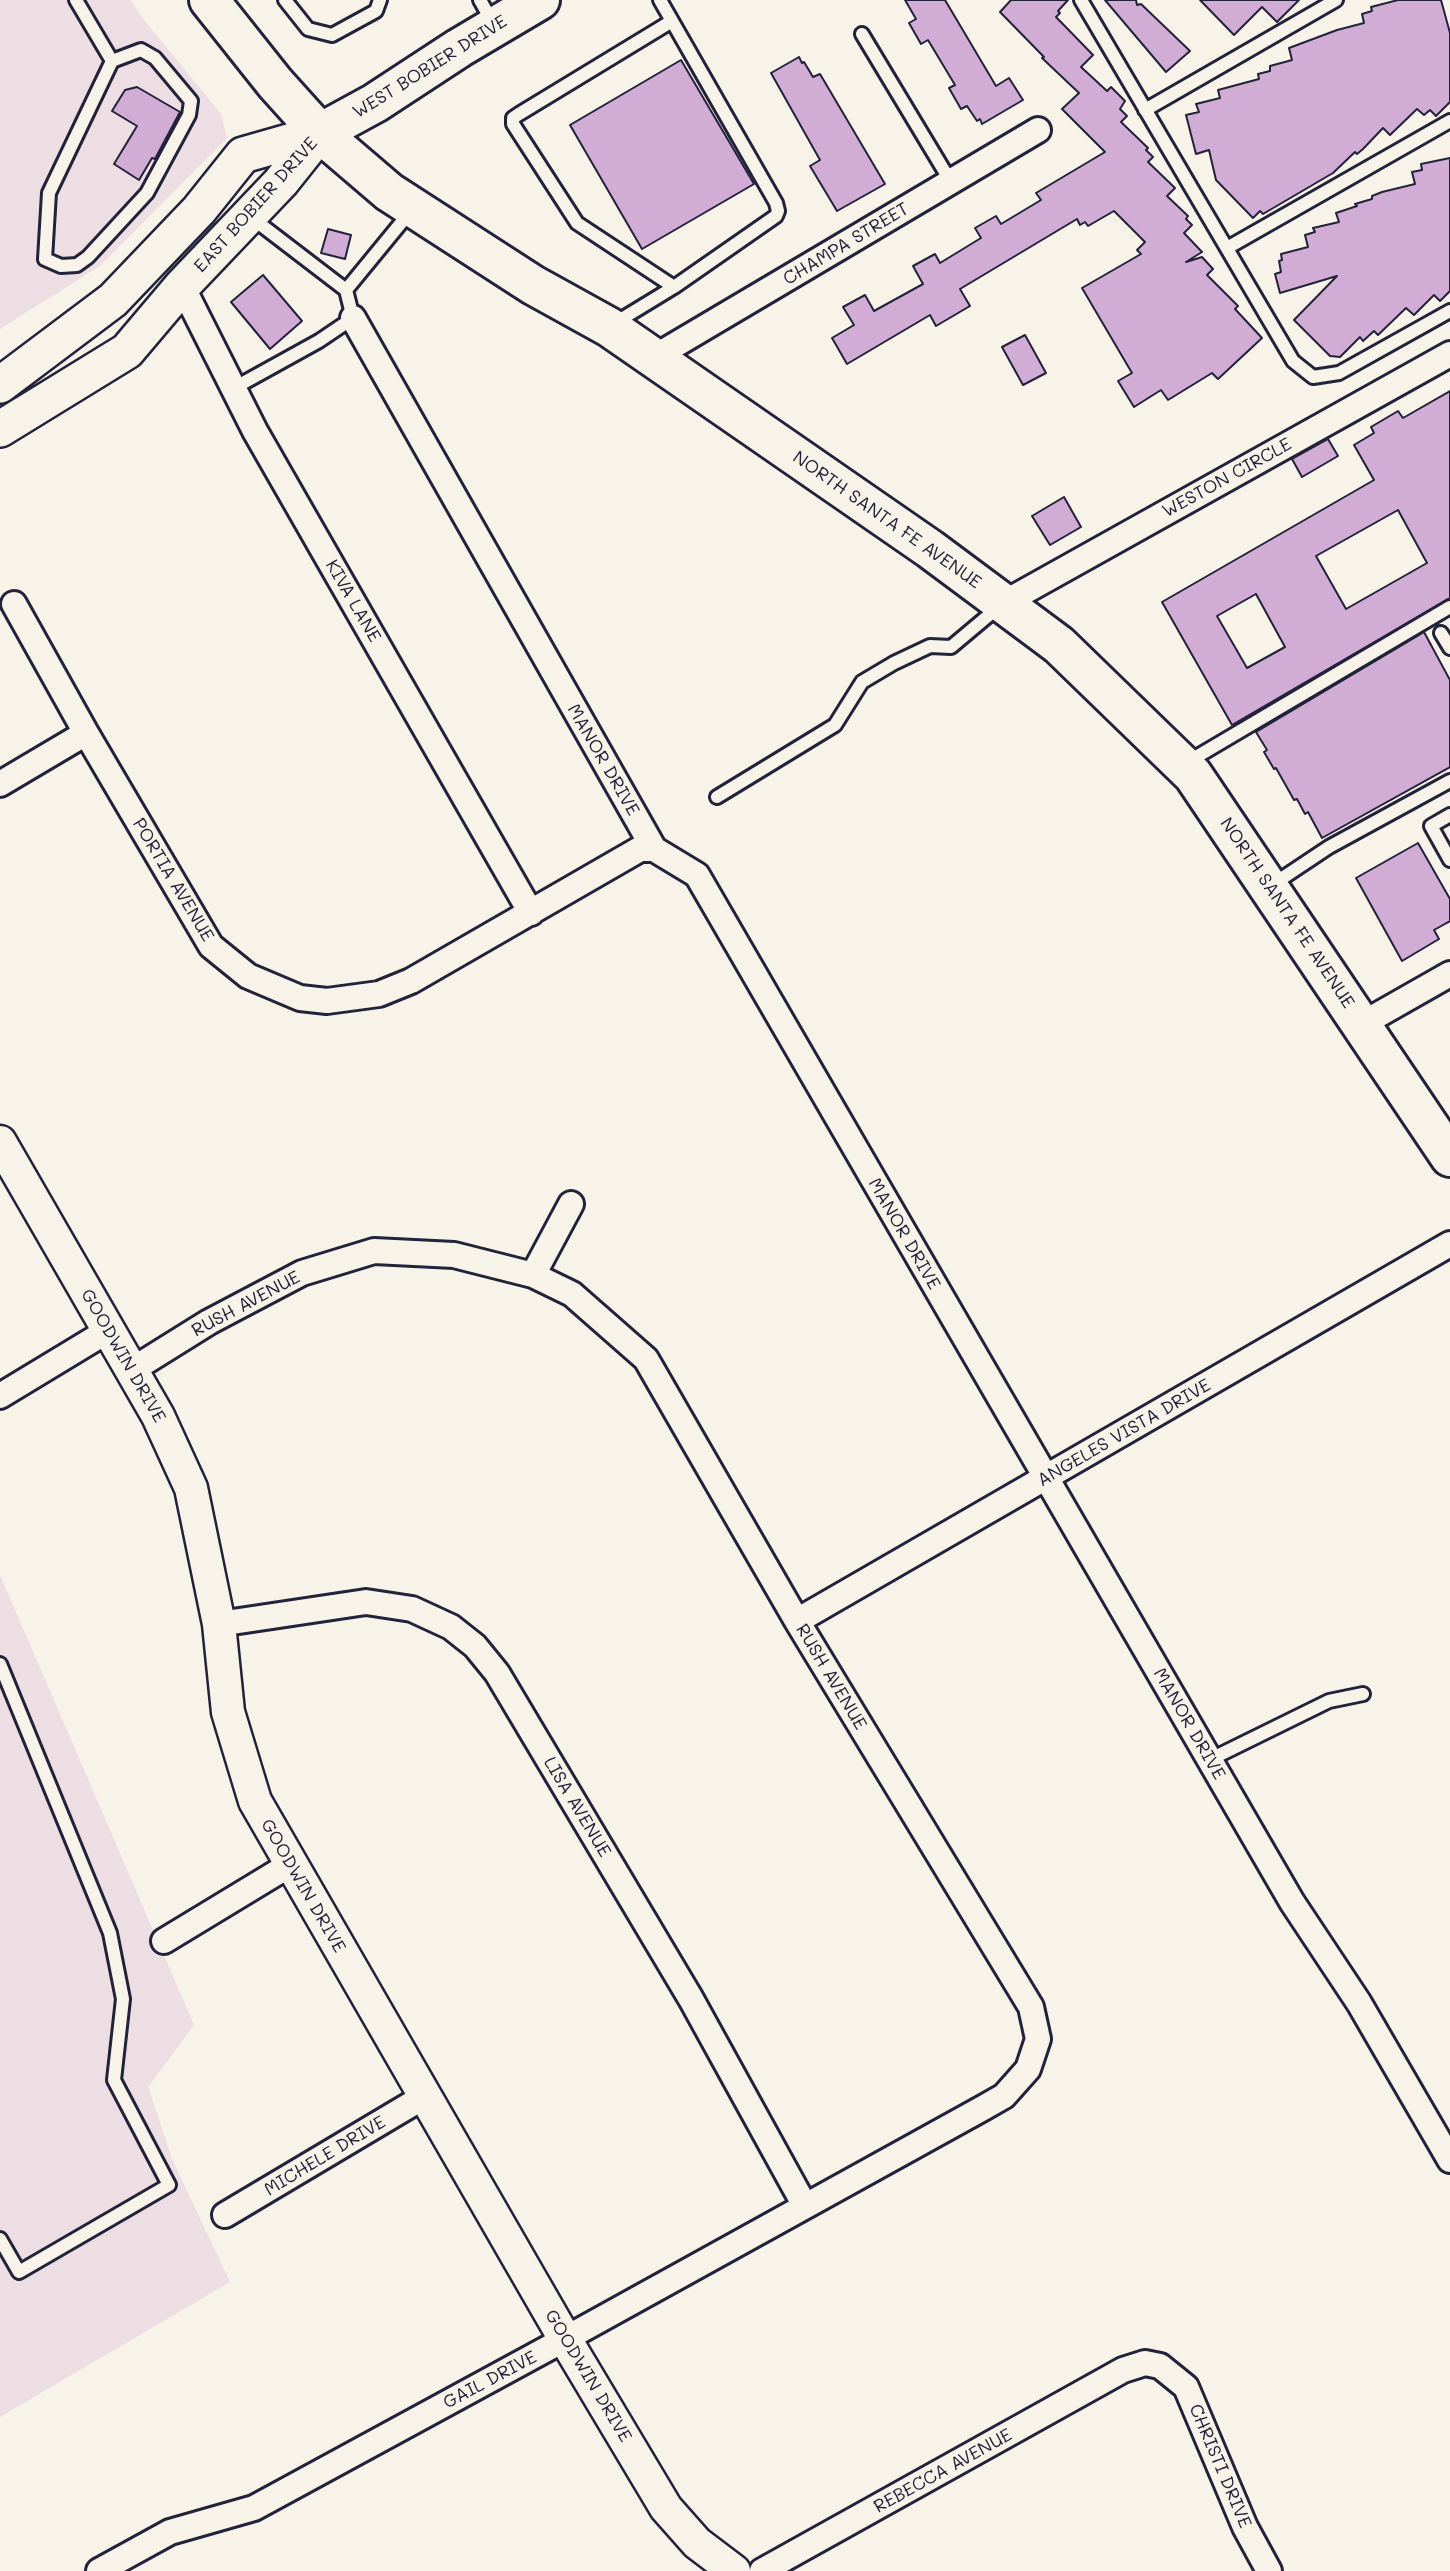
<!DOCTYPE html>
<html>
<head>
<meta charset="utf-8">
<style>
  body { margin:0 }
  canvas { display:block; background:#f7f3e8 }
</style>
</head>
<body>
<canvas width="1450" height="2571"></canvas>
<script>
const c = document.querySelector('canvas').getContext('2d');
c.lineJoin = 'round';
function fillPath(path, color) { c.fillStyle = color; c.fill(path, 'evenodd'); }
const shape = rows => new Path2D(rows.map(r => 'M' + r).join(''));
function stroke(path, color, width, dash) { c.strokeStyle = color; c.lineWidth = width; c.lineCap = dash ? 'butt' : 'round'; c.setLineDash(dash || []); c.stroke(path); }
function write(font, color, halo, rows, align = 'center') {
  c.font = font + ' Mali,sans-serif'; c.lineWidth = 6; c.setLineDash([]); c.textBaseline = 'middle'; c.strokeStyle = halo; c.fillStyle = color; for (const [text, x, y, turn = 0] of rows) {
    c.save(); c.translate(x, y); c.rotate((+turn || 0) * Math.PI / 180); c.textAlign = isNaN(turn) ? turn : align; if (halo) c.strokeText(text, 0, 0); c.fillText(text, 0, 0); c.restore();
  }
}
fillPath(shape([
  [0,0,131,0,141,16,221,114,227,138,100,266,0,329],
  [0,1575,194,2025,148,2087,172,2159,230,2282,0,2417]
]), '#ecdee2');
const building = shape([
  [905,0,945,0,996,86,1009,78,1023,100,982,124,980,119,977,121,967,106,961,109,949,88,955,85,928,40,921,44,909,23,916,19,905,0],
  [1011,0,1068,0,1058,11,1060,13,1056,17,1093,55,1081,67,1107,91,1111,87,1125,101,1120,109,1127,116,1121,122,1148,148,1146,150,1153,157,1148,162,1175,188,1167,196,1188,216,1186,219,1192,225,1184,233,1202,252,1186,262,1202,257,1213,269,1207,275,1238,306,1235,309,1262,338,1218,379,1212,373,1168,400,1161,390,1134,407,1118,381,1132,373,1082,288,1141,254,1137,250,1145,242,1114,211,1088,226,1085,222,1080,225,1077,219,960,289,970,306,936,326,930,315,847,364,832,338,854,325,843,307,865,295,874,311,923,284,913,266,935,254,940,263,981,238,975,228,996,216,1001,224,1041,200,1036,193,1105,152,1062,109,1079,93,1042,58,1044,57,1000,12,1011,0],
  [1105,0,1136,0,1137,5,1141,4,1190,51,1166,72,1105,0],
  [1200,0,1299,0,1277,22,1262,7,1234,35,1200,0],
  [1398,0,1441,0,1450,33,1450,102,1436,116,1430,110,1424,115,1417,109,1390,135,1383,128,1363,149,1357,154,1355,152,1333,173,1263,214,1260,211,1253,218,1216,180,1209,150,1196,154,1186,115,1199,112,1196,104,1220,98,1218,90,1259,79,1258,74,1270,71,1270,66,1292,60,1289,48,1337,30,1364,23,1362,14,1372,11,1371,7,1398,0],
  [799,57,802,63,804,62,813,77,820,74,885,184,837,211,810,166,820,160,771,73,799,57],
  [681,60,754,184,642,249,570,125,681,60],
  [137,87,180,112,155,159,152,158,139,180,114,164,137,126,112,111,125,90,137,87],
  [1450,158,1450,291,1440,301,1434,295,1414,315,1406,308,1378,335,1374,331,1363,341,1360,337,1340,357,1330,356,1294,320,1337,276,1280,293,1275,274,1281,272,1279,261,1282,260,1281,254,1308,247,1305,235,1315,232,1313,228,1339,222,1336,213,1357,206,1355,204,1372,199,1372,196,1382,192,1415,184,1412,172,1422,170,1421,164,1450,158],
  [328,229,351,235,345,259,321,253,328,229],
  [263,275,302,321,270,349,231,302,263,275],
  [1025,335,1046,373,1023,385,1002,347,1025,335],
  [1450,391,1450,598,1232,725,1162,602,1374,480,1354,445,1374,433,1371,427,1398,411,1403,418,1450,391],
  [1398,510,1427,563,1346,609,1316,556,1398,510],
  [1256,594,1285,647,1247,668,1217,616,1256,594],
  [1328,439,1338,456,1302,477,1292,459,1328,439],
  [1064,497,1081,527,1050,545,1032,516,1064,497],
  [1424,632,1450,680,1450,767,1322,838,1308,812,1305,814,1297,799,1294,800,1276,768,1274,769,1264,752,1267,750,1256,732,1424,632],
  [1418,843,1450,899,1450,921,1434,930,1439,939,1402,961,1356,878,1418,843]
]);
fillPath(building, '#d1acd5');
stroke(building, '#22223b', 2);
const service = shape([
  [76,0,112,61,49,193,45,259,61,266,77,265,88,257,147,193,189,115,191,101,155,58,141,50,112,61],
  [285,0,308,29,332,35,376,11,380,0],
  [480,0,493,23],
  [1081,0,1293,361,1313,377,1339,373,1450,311],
  [672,21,519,114,513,118,513,124,577,223,674,287],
  [862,34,951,182],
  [1145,110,1336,0],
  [252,218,346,290,410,212],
  [1227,248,1450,121],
  [615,323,674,287,776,216,778,211,776,203,660,0],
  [234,388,319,341,353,318,346,290],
  [1441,633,1450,648],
  [1186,763,1450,607],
  [717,797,835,725,862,682,894,663,930,646,951,647,1001,605],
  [1450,815,1431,826,1450,860],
  [1272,885,1329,847,1450,781],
  [0,1664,110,1933,123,1999,114,2080,169,2185,19,2272,0,2239],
  [1209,1760,1329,1701,1363,1694]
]);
const minor = shape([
  [182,286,255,431,531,913],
  [353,318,654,849,697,875,1292,1902,1359,2003,1450,2160],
  [653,358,1038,130],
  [1004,603,1450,354],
  [14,604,86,733,211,946,248,976,300,998,327,1001,379,994,411,981,640,849,654,849],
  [0,784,86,733],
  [1362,1024,1450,974],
  [533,1275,571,1204],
  [0,1396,109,1330],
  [797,1621,1450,1244],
  [219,1624,366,1602,412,1609,451,1627,475,1646,497,1673,691,1999,805,2206],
  [164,1941,291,1864],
  [225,2215,425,2096],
  [99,2571,170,2532,254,2508,565,2339,983,2108,1004,2096,1028,2069,1038,2039,1031,2007,797,1621,646,1359,572,1294,533,1275,454,1255,374,1251,302,1273,209,1322,132,1370],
  [762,2571,1123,2370,1145,2363,1160,2366,1186,2387,1245,2527,1269,2571]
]);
const tertiary = shape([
  [0,1142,158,1416,191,1488,219,1624,228,1712,255,1801,565,2339,666,2508,697,2543,734,2571]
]);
const secondary = shape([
  [0,385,113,300,199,210,243,155,320,133],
  [0,429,127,351,182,286,281,182,320,133]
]);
const primary = shape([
  [209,0,275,83,320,133,389,192,533,285,609,327,930,549,1059,645,1193,775,1450,1157],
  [320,133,375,103,459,48,540,0]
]);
stroke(service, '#22223b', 18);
stroke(minor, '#22223b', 30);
stroke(tertiary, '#22223b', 37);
stroke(secondary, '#22223b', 40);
stroke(primary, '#22223b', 44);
stroke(service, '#f7f3e8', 12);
stroke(minor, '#f7f3e8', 24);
stroke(tertiary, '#f7f3e8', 32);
stroke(secondary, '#f7f3e8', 35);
stroke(primary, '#f7f3e8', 38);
write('18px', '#22223b', '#f7f3e8', [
  ["WEST BOBIER DRIVE",430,67,-32],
  ["EAST BOBIER DRIVE",256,205,-48],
  ["CHAMPA STREET",846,244,-31],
  ["WESTON CIRCLE",1227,478,-29],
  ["NORTH SANTA FE AVENUE",887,520,35],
  ["KIVA LANE",353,601,60],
  ["MANOR DRIVE",603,760,60],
  ["PORTIA AVENUE",173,880,59],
  ["NORTH SANTA FE AVENUE",1287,913,56],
  ["MANOR DRIVE",904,1234,60],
  ["RUSH AVENUE",246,1304,-28],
  ["GOODWIN DRIVE",123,1356,60],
  ["ANGELES VISTA DRIVE",1124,1433,-30],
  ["RUSH AVENUE",831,1677,59],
  ["MANOR DRIVE",1189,1724,60],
  ["LISA AVENUE",577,1807,59],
  ["GOODWIN DRIVE",303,1886,60],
  ["MICHELE DRIVE",325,2156,-31],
  ["GOODWIN DRIVE",588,2376,59],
  ["GAIL DRIVE",490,2380,-28],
  ["CHRISTI DRIVE",1220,2466,67],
  ["REBECCA AVENUE",943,2471,-29]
]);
</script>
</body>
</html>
